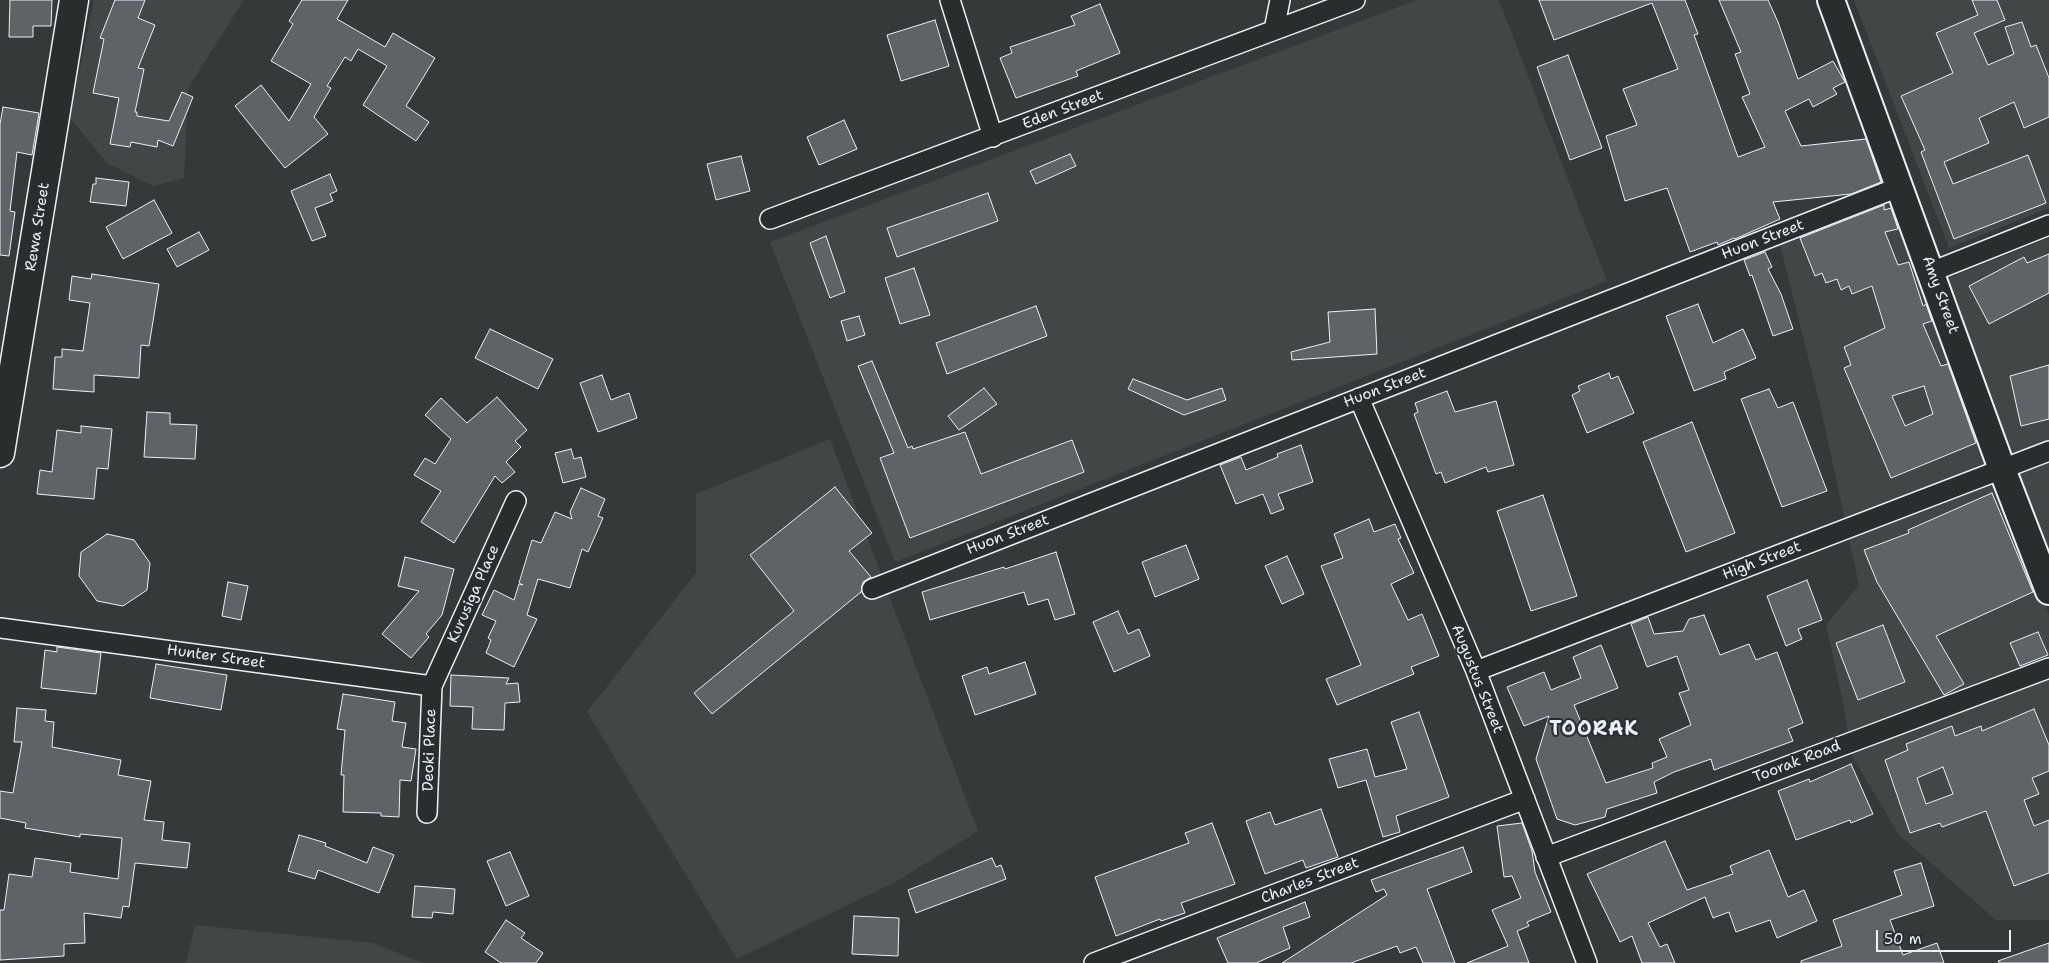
<!DOCTYPE html>
<html>
<head>
<meta charset="utf-8">
<style>
  body { margin:0 }
  #map { position:relative; width:2049px; height:963px; overflow:hidden; background:#35393a; font-family:"Shantell Sans",sans-serif }
  canvas { display:block }
  .scale { position:absolute; left:1876px; top:930px; width:135px; height:22px; box-sizing:border-box; border:2px solid #e8f1f8; border-top:0; padding-left:6px; font-size:15px; line-height:18px; white-space:nowrap; color:#e8f1f8; -webkit-text-stroke:4px #2a2d2e; paint-order:stroke }
</style>
</head>
<body>
<div id="map">
<canvas width="2049" height="963"></canvas>
<div class="scale">50 m</div>
</div>
<script>
const c = document.querySelector('canvas').getContext('2d');
c.lineJoin = 'round';
function fillPath(path, color) { c.fillStyle = color; c.fill(path, 'evenodd'); }
const shape = rows => new Path2D(rows.map(r => 'M' + r).join(''));
function stroke(path, color, width, dash) { c.strokeStyle = color; c.lineWidth = width; c.lineCap = dash ? 'butt' : 'round'; c.setLineDash(dash || []); c.stroke(path); }
function write(font, color, halo, rows, align = 'center') {
  c.font = font + ' "Shantell Sans",sans-serif'; c.lineWidth = 4; c.setLineDash([]); c.textBaseline = 'middle'; c.strokeStyle = halo; c.fillStyle = color; for (const [text, x, y, turn = 0] of rows) {
    c.save(); c.translate(x, y); c.rotate((+turn || 0) * Math.PI / 180); c.textAlign = isNaN(turn) ? turn : align; if (halo) c.strokeText(text, 0, 0); c.fillText(text, 0, 0); c.restore();
  }
}
fillPath(shape([
  [94,0,244,0,188,88,184,178,153,186,107,163,70,118],
  [1417,0,1499,0,1607,281,895,562,770,242],
  [1854,0,2049,0,2049,208,1949,248],
  [1898,193,2000,487,2049,615,2049,920,1996,920,1899,835,1852,756,1842,698,1826,625,1859,585,1821,409,1778,237],
  [2049,238,2049,553,1948,278],
  [830,439,978,831,899,880,737,959,587,712,696,573,696,494],
  [195,925,373,943,423,963,186,963]
]), '#424647');
const building = shape([
  [10,0,52,0,51,26,33,26,33,37,9,37,10,0],
  [115,0,145,0,138,18,155,25,138,68,144,69,135,112,137,112,137,116,169,121,182,92,193,97,173,146,158,140,157,147,131,142,130,147,110,144,119,98,93,93,104,39,100,38,115,0],
  [302,0,348,0,337,19,385,47,393,33,435,58,406,106,429,122,416,141,363,105,387,66,358,49,351,61,345,57,327,86,331,88,314,117,328,134,285,168,235,106,261,85,289,121,311,84,271,61,293,24,289,21,302,0],
  [1539,0,1685,0,1698,34,1694,35,1738,157,1765,147,1742,97,1750,94,1735,54,1741,52,1719,0,1768,0,1778,22,1798,79,1833,61,1845,82,1833,88,1837,94,1813,107,1809,99,1785,111,1801,146,1866,139,1881,182,1851,194,1773,202,1780,219,1735,239,1734,238,1718,245,1717,242,1690,252,1667,188,1625,201,1606,136,1637,125,1623,89,1678,69,1652,3,1554,40,1539,0],
  [1972,0,1997,0,2005,20,1974,33,1988,65,2014,54,2005,27,2022,22,2031,47,2036,45,2049,78,2049,117,2024,128,2014,102,1979,118,1989,143,1944,162,1953,184,2028,155,2046,203,1954,239,1921,152,1925,150,1901,96,1953,73,1936,33,1978,15,1972,0],
  [1100,4,1120,53,1076,71,1078,76,1016,98,1000,58,1012,53,1010,47,1075,25,1071,16,1100,4],
  [935,20,949,66,901,81,887,35,935,20],
  [1568,55,1602,148,1570,160,1537,67,1568,55],
  [3,107,39,113,32,155,17,152,10,211,15,212,9,256,0,255,0,124,3,107],
  [844,120,857,149,819,165,807,137,844,120],
  [1070,154,1076,166,1036,184,1030,171,1070,154],
  [741,156,750,191,716,200,707,164,741,156],
  [330,174,337,191,330,194,333,201,315,208,326,236,312,241,291,191,330,174],
  [96,178,129,182,126,206,90,202,93,184,96,184,96,178],
  [988,193,998,221,897,257,887,228,988,193],
  [154,200,172,233,123,259,106,227,154,200],
  [1884,205,1884,210,1891,208,1898,229,1885,232,1898,265,1909,262,1923,306,1926,304,1932,321,1923,324,1941,366,1948,364,1976,443,1891,478,1844,368,1851,365,1844,347,1885,328,1872,286,1852,294,1849,286,1841,290,1837,279,1826,283,1822,273,1815,276,1800,238,1884,205],
  [1924,386,1933,414,1905,426,1892,396,1924,386],
  [199,232,209,250,177,267,167,249,199,232],
  [826,236,845,292,830,298,810,243,826,236],
  [1765,252,1772,267,1768,269,1781,294,1793,329,1773,336,1752,275,1750,276,1744,260,1765,252],
  [2049,254,2049,293,1989,324,1969,286,2024,257,2027,263,2049,254],
  [914,268,930,315,900,324,885,278,914,268],
  [92,274,159,284,149,346,141,345,139,378,94,375,94,392,53,389,55,357,62,357,62,349,83,351,90,303,69,300,72,276,91,279,92,274],
  [1698,304,1713,343,1743,329,1756,358,1724,372,1726,379,1694,391,1666,316,1698,304],
  [1036,306,1047,336,947,374,936,343,1036,306],
  [1375,309,1377,354,1292,360,1291,352,1330,342,1328,312,1375,309],
  [859,316,865,335,847,341,841,321,859,316],
  [490,329,553,359,538,389,475,358,490,329],
  [872,361,908,448,912,446,913,449,965,432,981,474,1072,440,1084,472,910,538,880,458,894,453,858,366,872,361],
  [2049,365,2049,419,2021,426,2010,376,2049,365],
  [1609,373,1611,379,1618,376,1634,413,1587,433,1572,395,1580,391,1578,386,1609,373],
  [602,375,611,400,629,393,637,418,598,432,580,383,602,375],
  [1133,379,1187,400,1222,388,1226,400,1184,415,1128,389,1133,379],
  [984,388,997,404,959,430,948,416,984,388],
  [1769,389,1778,408,1793,402,1827,491,1782,507,1741,399,1769,389],
  [1447,391,1455,412,1496,401,1514,465,1488,472,1486,467,1445,483,1441,472,1436,474,1414,414,1418,412,1415,403,1447,391],
  [497,397,527,430,515,441,521,447,506,462,515,472,502,483,495,476,454,543,421,522,441,491,414,475,425,458,435,464,451,439,425,415,441,398,467,423,497,397],
  [147,412,170,413,170,424,197,425,195,459,144,457,147,412],
  [1692,422,1735,533,1686,552,1643,442,1692,422],
  [81,426,112,429,108,469,97,468,94,499,37,494,40,470,52,472,57,430,81,433,81,426],
  [1301,445,1313,482,1278,494,1284,509,1271,514,1263,494,1236,504,1220,465,1241,457,1246,470,1278,457,1277,454,1301,445],
  [571,449,574,459,581,457,586,477,563,483,555,453,571,449],
  [835,487,872,533,849,551,871,577,863,582,861,592,712,714,694,693,794,611,750,555,835,487],
  [581,488,605,499,598,516,603,518,588,552,582,549,570,588,538,579,527,615,537,619,514,667,486,653,491,640,488,638,496,621,482,615,494,590,514,600,519,584,523,585,519,583,532,540,541,543,555,512,572,519,570,512,581,488],
  [1992,493,2033,592,1936,636,1964,684,1944,695,1877,582,1864,550,1909,533,1908,530,1992,493],
  [1543,495,1577,596,1531,611,1497,511,1543,495],
  [1369,519,1374,532,1395,524,1401,538,1398,539,1414,573,1391,584,1408,620,1422,614,1439,656,1411,667,1414,674,1337,705,1326,679,1361,665,1321,566,1343,558,1334,534,1369,519],
  [107,534,134,540,150,563,147,590,123,606,97,601,79,576,81,552,107,534],
  [1186,545,1199,579,1155,597,1142,562,1186,545],
  [1056,552,1075,614,1055,620,1048,599,1028,605,1024,592,930,620,922,592,1004,567,1005,569,1056,552],
  [1287,556,1304,594,1282,604,1265,566,1287,556],
  [405,557,454,569,442,615,426,634,429,637,411,658,382,634,419,591,398,586,405,557],
  [1807,580,1822,620,1798,629,1802,639,1786,646,1767,596,1807,580],
  [228,582,248,586,241,620,222,616,228,582],
  [1118,611,1128,634,1139,629,1150,656,1114,672,1093,622,1118,611],
  [1704,615,1720,655,1749,644,1756,660,1777,652,1803,723,1788,729,1793,741,1714,770,1711,759,1674,772,1654,782,1657,793,1607,809,1605,817,1575,825,1557,819,1536,759,1549,716,1524,726,1507,687,1544,672,1551,690,1581,678,1573,657,1601,645,1618,688,1574,705,1606,783,1653,768,1652,763,1667,757,1659,739,1691,725,1679,693,1689,690,1677,656,1647,667,1631,624,1648,617,1654,634,1683,631,1689,619,1704,615],
  [1883,625,1905,682,1858,700,1836,643,1883,625],
  [2038,632,2048,655,2020,666,2010,643,2038,632],
  [57,647,101,653,96,694,41,688,45,650,57,652,57,647],
  [1025,662,1036,694,975,715,962,676,987,667,989,674,1025,662],
  [156,664,227,675,221,710,150,698,156,664],
  [451,675,509,678,506,684,518,683,520,702,505,703,504,730,472,729,473,707,450,706,451,675],
  [343,694,395,702,392,721,406,723,402,747,416,749,411,781,400,780,399,817,381,816,381,813,343,812,344,775,341,775,345,730,337,729,343,694],
  [17,708,46,710,45,721,54,722,52,747,121,760,118,775,151,781,144,820,164,822,162,840,190,843,187,868,135,863,129,907,123,906,121,918,84,913,85,943,64,944,64,956,0,960,0,910,4,910,9,874,32,877,35,858,71,863,70,872,118,879,122,838,80,834,80,837,25,828,26,823,0,818,0,791,13,793,22,742,14,742,17,708],
  [2034,709,2049,745,2049,771,2032,778,2039,794,2024,800,2034,826,2049,820,2049,873,2014,886,1986,811,1942,827,1940,823,1910,833,1885,760,1908,750,1906,744,1952,726,1955,736,1981,726,1982,731,2034,709],
  [1943,767,1953,794,1926,804,1917,778,1943,767],
  [1419,712,1449,797,1396,816,1400,832,1383,837,1366,780,1338,788,1329,759,1367,749,1375,777,1407,769,1391,722,1419,712],
  [1851,764,1873,814,1851,823,1850,820,1796,840,1778,791,1809,779,1810,782,1851,764],
  [1321,809,1338,857,1306,868,1303,860,1265,874,1246,821,1270,812,1275,825,1321,809],
  [1212,823,1235,884,1181,903,1185,913,1161,921,1160,919,1116,936,1095,877,1189,843,1185,833,1212,823],
  [1522,823,1532,851,1535,872,1551,912,1527,922,1529,926,1517,931,1529,963,1467,963,1508,946,1492,910,1521,898,1512,876,1504,877,1497,826,1522,823],
  [299,835,326,843,325,846,367,863,373,847,394,855,379,893,318,870,315,879,288,871,299,835],
  [1665,841,1687,890,1733,874,1730,866,1769,850,1788,897,1804,890,1817,921,1777,938,1770,920,1736,932,1729,912,1713,918,1705,897,1648,923,1660,947,1667,944,1675,963,1642,963,1632,936,1620,942,1587,874,1665,841],
  [1463,847,1472,872,1427,889,1455,963,1423,963,1416,947,1400,953,1397,946,1351,963,1282,963,1387,895,1384,889,1376,892,1371,880,1463,847],
  [510,852,529,896,506,906,487,861,510,852],
  [992,858,996,867,1001,865,1006,879,916,913,908,890,992,858],
  [1921,863,1934,906,1890,920,1903,955,1937,943,1944,963,1801,963,1801,961,1842,946,1833,920,1902,895,1894,871,1921,863],
  [415,886,455,889,453,914,433,912,432,918,412,917,415,886],
  [1305,902,1310,917,1283,927,1290,948,1256,963,1228,963,1217,938,1305,902],
  [854,916,899,918,898,956,852,954,854,916],
  [506,920,525,933,521,938,543,953,536,963,501,963,485,952,506,920],
  [2049,943,2049,963,1999,963,1998,961,2049,943]
]);
fillPath(building, '#5f6365');
stroke(building, '#e8f1f8', 1);
const minor = shape([
  [950,0,993,137],
  [1274,30,1280,0],
  [770,219,1355,0],
  [1931,272,2049,225],
  [1359,398,1476,671,1587,963],
  [872,589,1899,187],
  [0,628,432,686],
  [1476,671,2049,451],
  [427,813,432,686,516,501],
  [1546,857,2049,668],
  [1094,963,1525,799]
]);
const secondary = shape([
  [1831,0,2002,469,2049,591]
]);
const primary = shape([
  [0,453,74,0]
]);
stroke(minor, '#e8f1f8', 22);
stroke(secondary, '#e8f1f8', 30);
stroke(primary, '#e8f1f8', 31);
stroke(minor, '#2a2d2e', 19);
stroke(secondary, '#2a2d2e', 26);
stroke(primary, '#2a2d2e', 28);
write('15px', '#e8f1f8', '#2a2d2e', [
  ["Eden Street",1063,110,-21],
  ["Rewa Street",38,227,-81],
  ["Huon Street",1763,240,-21],
  ["Amy Street",1940,295,70],
  ["Huon Street",1385,388,-21],
  ["Huon Street",1008,535,-21],
  ["High Street",1762,561,-21],
  ["Kurusiga Place",474,594,-66],
  ["Hunter Street",216,657,8],
  ["Augustus Street",1477,679,68],
  ["Deoki Place",430,750,-88],
  ["Toorak Road",1797,762,-21],
  ["Charles Street",1310,881,-21]
]);
c.letterSpacing = '1px';
write('bold 20px', '#e8f1f8', '#2a2d2e', [
  ["TOORAK",1594,730]
]);
c.letterSpacing = '0px';
</script>
</body>
</html>
